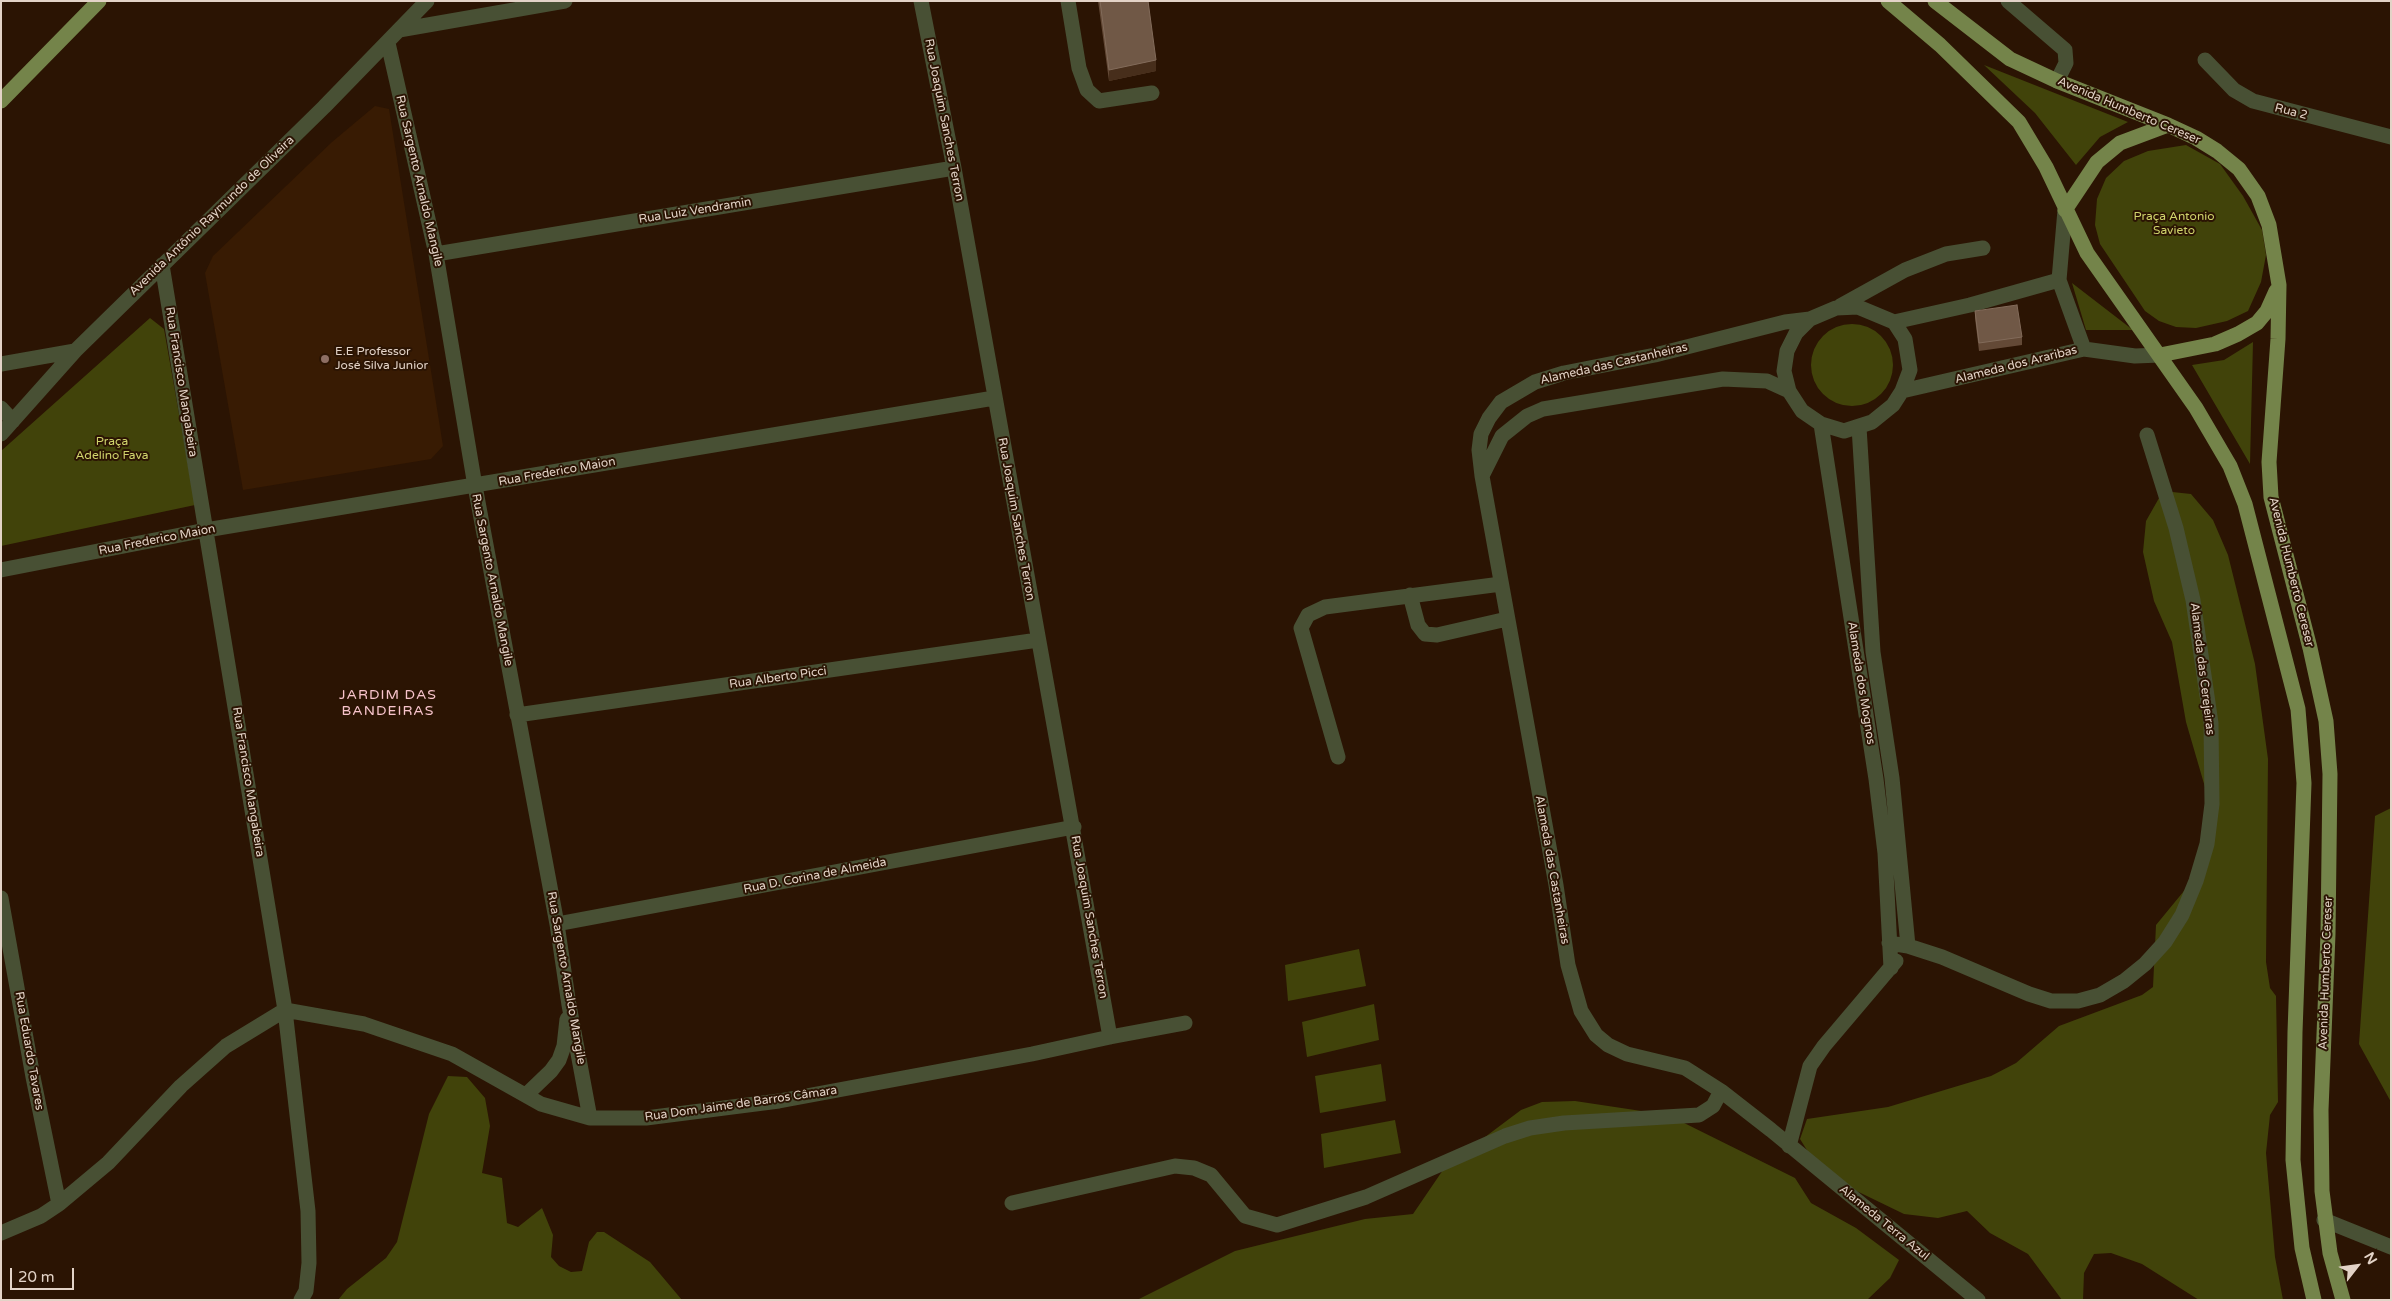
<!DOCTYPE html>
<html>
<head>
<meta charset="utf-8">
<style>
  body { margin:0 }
  #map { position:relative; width:2392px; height:1301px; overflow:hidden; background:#2b1403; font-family:"Varela Round",sans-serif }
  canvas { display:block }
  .frame { position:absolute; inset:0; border:2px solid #e3d3c7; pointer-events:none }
  .north { position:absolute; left:2332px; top:1241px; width:50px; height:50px; -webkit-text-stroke:4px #2b1403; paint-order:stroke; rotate:60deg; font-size:14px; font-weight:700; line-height:20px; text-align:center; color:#e3d3c7 }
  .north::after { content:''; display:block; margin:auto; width:18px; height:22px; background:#e3d3c7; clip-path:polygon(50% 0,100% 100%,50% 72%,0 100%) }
  .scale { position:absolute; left:10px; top:1268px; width:64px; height:22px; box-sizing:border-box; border:2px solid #e3d3c7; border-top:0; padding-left:6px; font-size:15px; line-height:18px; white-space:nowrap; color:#e3d3c7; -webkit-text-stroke:4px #2b1403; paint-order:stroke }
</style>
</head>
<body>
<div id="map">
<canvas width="2392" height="1301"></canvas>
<div class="frame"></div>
<div class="north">N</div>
<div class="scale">20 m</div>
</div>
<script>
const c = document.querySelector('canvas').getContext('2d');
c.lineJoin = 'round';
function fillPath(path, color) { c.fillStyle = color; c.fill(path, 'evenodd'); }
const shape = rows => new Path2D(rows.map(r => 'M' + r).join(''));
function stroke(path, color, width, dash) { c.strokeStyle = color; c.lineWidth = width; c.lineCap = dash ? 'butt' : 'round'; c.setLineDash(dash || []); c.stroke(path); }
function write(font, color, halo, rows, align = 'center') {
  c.font = font + ' "Varela Round",sans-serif'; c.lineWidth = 4; c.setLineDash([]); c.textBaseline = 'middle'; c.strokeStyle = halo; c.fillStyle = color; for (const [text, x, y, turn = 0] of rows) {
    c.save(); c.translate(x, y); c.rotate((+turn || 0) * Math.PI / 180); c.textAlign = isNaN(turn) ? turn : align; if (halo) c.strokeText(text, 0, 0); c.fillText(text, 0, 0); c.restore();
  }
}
fillPath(shape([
  [375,106,389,109,443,446,431,459,243,490,205,273,213,256,332,142]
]), '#381b03');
fillPath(shape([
  [1984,65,2128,122,2100,137,2076,165,2035,113],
  [2186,145,2220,164,2243,196,2262,230,2266,255,2261,282,2248,311,2227,321,2196,328,2176,327,2159,321,2145,311,2100,244,2095,225,2097,199,2106,178,2124,161,2148,151],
  [2072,283,2133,330,2086,330],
  [150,318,164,329,195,505,1,546,1,451],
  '1811 365a41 41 0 1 1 82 0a41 41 0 1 1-82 0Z',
  [2253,342,2250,464,2192,365,2224,360],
  [2163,491,2191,494,2213,520,2228,555,2255,664,2268,759,2266,962,2270,988,2276,996,2278,1102,2270,1115,2266,1153,2275,1257,2283,1300,2199,1300,2142,1264,2111,1253,2094,1254,2084,1273,2083,1300,2062,1300,2028,1254,1990,1233,1967,1211,1938,1218,1904,1214,1836,1181,1815,1163,1800,1139,1807,1119,1888,1107,1991,1076,2016,1063,2059,1026,2142,995,2153,987,2156,925,2202,869,2207,794,2186,722,2172,642,2154,601,2143,552,2146,521],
  [2391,808,2391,1102,2359,1044,2375,816],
  [1359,949,1366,986,1288,1001,1285,965],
  [1374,1004,1379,1040,1307,1057,1302,1022],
  [1381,1064,1386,1101,1320,1113,1315,1076],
  [448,1076,467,1077,485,1098,490,1126,482,1173,502,1178,507,1223,518,1227,542,1208,553,1235,551,1257,559,1266,571,1272,582,1271,589,1242,597,1232,604,1232,650,1262,682,1300,338,1300,347,1289,386,1258,397,1242,429,1114],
  [1575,1101,1668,1115,1795,1178,1811,1203,1856,1228,1899,1260,1890,1278,1867,1300,1137,1300,1235,1251,1365,1219,1413,1214,1445,1167,1521,1110,1542,1102],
  [1395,1120,1401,1153,1324,1168,1321,1134]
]), '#41430a');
stroke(shape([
  [921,1,954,168,1110,1037],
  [1068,1,1079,68,1087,90,1099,101,1152,93],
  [2008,1,2065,50,2066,63,2057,81],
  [399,30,565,1],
  [388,43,436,254,475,486,557,924,569,1005,590,1118],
  [2205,60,2234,90,2253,101,2391,137],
  [2065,210,2059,280,2084,349],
  [436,254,954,168],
  [162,265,285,1010,308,1211,309,1263,306,1291,301,1300],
  [1840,306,1905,270,1946,254,1983,248],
  [1858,307,1894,322,1905,339,1910,370,1902,391,1893,405,1872,422,1844,431,1821,424,1802,411,1789,391,1784,371,1787,351,1796,333,1810,319,1836,308,1858,307],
  [1810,319,1785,322,1655,355,1564,373,1535,382,1501,402,1489,418,1481,434,1479,450,1482,476,1556,885,1568,965,1581,1011,1596,1035,1608,1045,1627,1054,1685,1068,1721,1091,1771,1130,1978,1300],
  [1894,322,1970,305,2059,280],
  [1,364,75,351],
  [1902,391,2084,349,2135,356,2160,355],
  [1,408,13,421],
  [1821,424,1876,779,1885,853,1891,968],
  [1859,427,1873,652,1892,778,1908,946],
  [1,434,75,351,324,107,427,1],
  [1482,476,1502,436,1527,416,1543,409,1723,379,1767,381,1789,391],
  [1,570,206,530,994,398],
  [1410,595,1418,625,1425,634,1437,635,1507,619],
  [517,715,1038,640],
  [1338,757,1301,628,1308,615,1325,607,1501,584],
  [1,898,33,1077,59,1204],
  [557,924,1074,827],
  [1889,943,1908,946,1942,957,2029,994,2051,1001,2078,1001,2100,995,2124,981,2145,964,2165,942,2182,915,2196,881,2207,844,2212,804,2211,723,2193,600,2176,528,2147,435],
  [526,1095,551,1071,559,1060,564,1046,567,1019],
  [1789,1146,1810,1066,1824,1046,1896,961],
  [1012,1203,1175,1166,1194,1168,1211,1175,1245,1216,1277,1225,1366,1197,1505,1136,1530,1128,1564,1123,1699,1115,1713,1106,1721,1091],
  [2324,1220,2391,1247],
  [1,1233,41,1216,59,1204,108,1163,181,1086,226,1046,285,1010,364,1024,452,1054,541,1104,590,1118,646,1118,779,1101,1032,1054,1110,1037,1185,1023]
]), '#485034', 15);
stroke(shape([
  [1888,1,1940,45,2019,122,2046,167,2087,253,2196,408,2230,466,2245,504,2298,709,2304,783,2295,1032,2293,1160,2302,1248,2314,1300],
  [1935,1,2010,59,2057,81,2168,125,2196,138,2217,151,2239,169,2258,196,2269,225,2279,285,2278,339,2269,462,2271,497,2310,648,2326,721,2330,774,2328,934,2321,1110,2322,1191,2330,1253,2343,1300],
  [1,101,99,1],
  [2065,210,2097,162,2120,143,2168,125],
  [2160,355,2215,344,2238,334,2257,323,2267,311,2276,291]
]), '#74844a', 15);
fillPath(shape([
  [1098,1,1148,1,1156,71,1109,81],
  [1975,311,2022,337,2022,345,1979,351,1975,318]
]), '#634936');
fillPath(shape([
  [1156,60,1156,71,1109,81,1109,70]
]), '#472e1b');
const building = shape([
  [1100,1,1148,1,1156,60,1109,70,1100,1],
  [2017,305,2022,337,1979,343,1975,311,2017,305]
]);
fillPath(building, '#705846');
stroke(building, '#826b5a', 1);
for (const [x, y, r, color] of [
  [325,359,5,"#8d6e63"]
]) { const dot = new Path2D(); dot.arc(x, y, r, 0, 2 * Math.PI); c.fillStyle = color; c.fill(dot); stroke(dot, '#2b1403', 2); }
write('12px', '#e3d3c7', '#2b1403', [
  ["Avenida Humberto Cereser",2129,111,23],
  ["Rua 2",2291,112,14],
  ["Rua Joaquim Sanches Terron",944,120,79],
  ["Rua Sargento Arnaldo Mangile",419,181,77],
  ["Rua Luiz Vendramin",695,211,-9],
  ["Avenida Antônio Raymundo de Oliveira",212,216,-44],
  ["Alameda das Castanheiras",1614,364,-13],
  ["Alameda dos Araribas",2016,365,-14],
  ["Rua Francisco Mangabeira",181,382,81],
  ["Rua Frederico Maion",557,472,-10],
  ["Rua Joaquim Sanches Terron",1016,519,80],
  ["Rua Frederico Maion",157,540,-11],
  ["Avenida Humberto Cereser",2291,572,76],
  ["Rua Sargento Arnaldo Mangile",492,580,79],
  ["Alameda das Cerejeiras",2202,669,83],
  ["Rua Alberto Picci",778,678,-8],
  ["Alameda dos Mognos",1861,683,81],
  ["Rua Francisco Mangabeira",248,782,81],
  ["Alameda das Castanheiras",1552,870,80],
  ["Rua D. Corina de Almeida",815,876,-11],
  ["Rua Joaquim Sanches Terron",1089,917,80],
  ["Avenida Humberto Cereser",2326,973,-88],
  ["Rua Sargento Arnaldo Mangile",566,978,80],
  ["Rua Eduardo Tavares",29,1051,80],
  ["Rua Dom Jaime de Barros Câmara",741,1104,-8],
  ["Alameda Terra Azul",1884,1223,39]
]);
write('12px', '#d0d46c', '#2b1403', [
  ["Praça Antonio",2174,217],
  ["Savieto",2174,231],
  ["Praça",112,442],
  ["Adelino Fava",112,456]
]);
write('12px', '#e3d3c7', '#2b1403', [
  ["E.E Professor",335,352],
  ["José Silva Junior",335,366]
], 'left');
c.letterSpacing = '1px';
write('14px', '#f8c4cc', '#2b1403', [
  ["JARDIM DAS",388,695],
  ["BANDEIRAS",388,711]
]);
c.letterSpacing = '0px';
</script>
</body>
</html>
